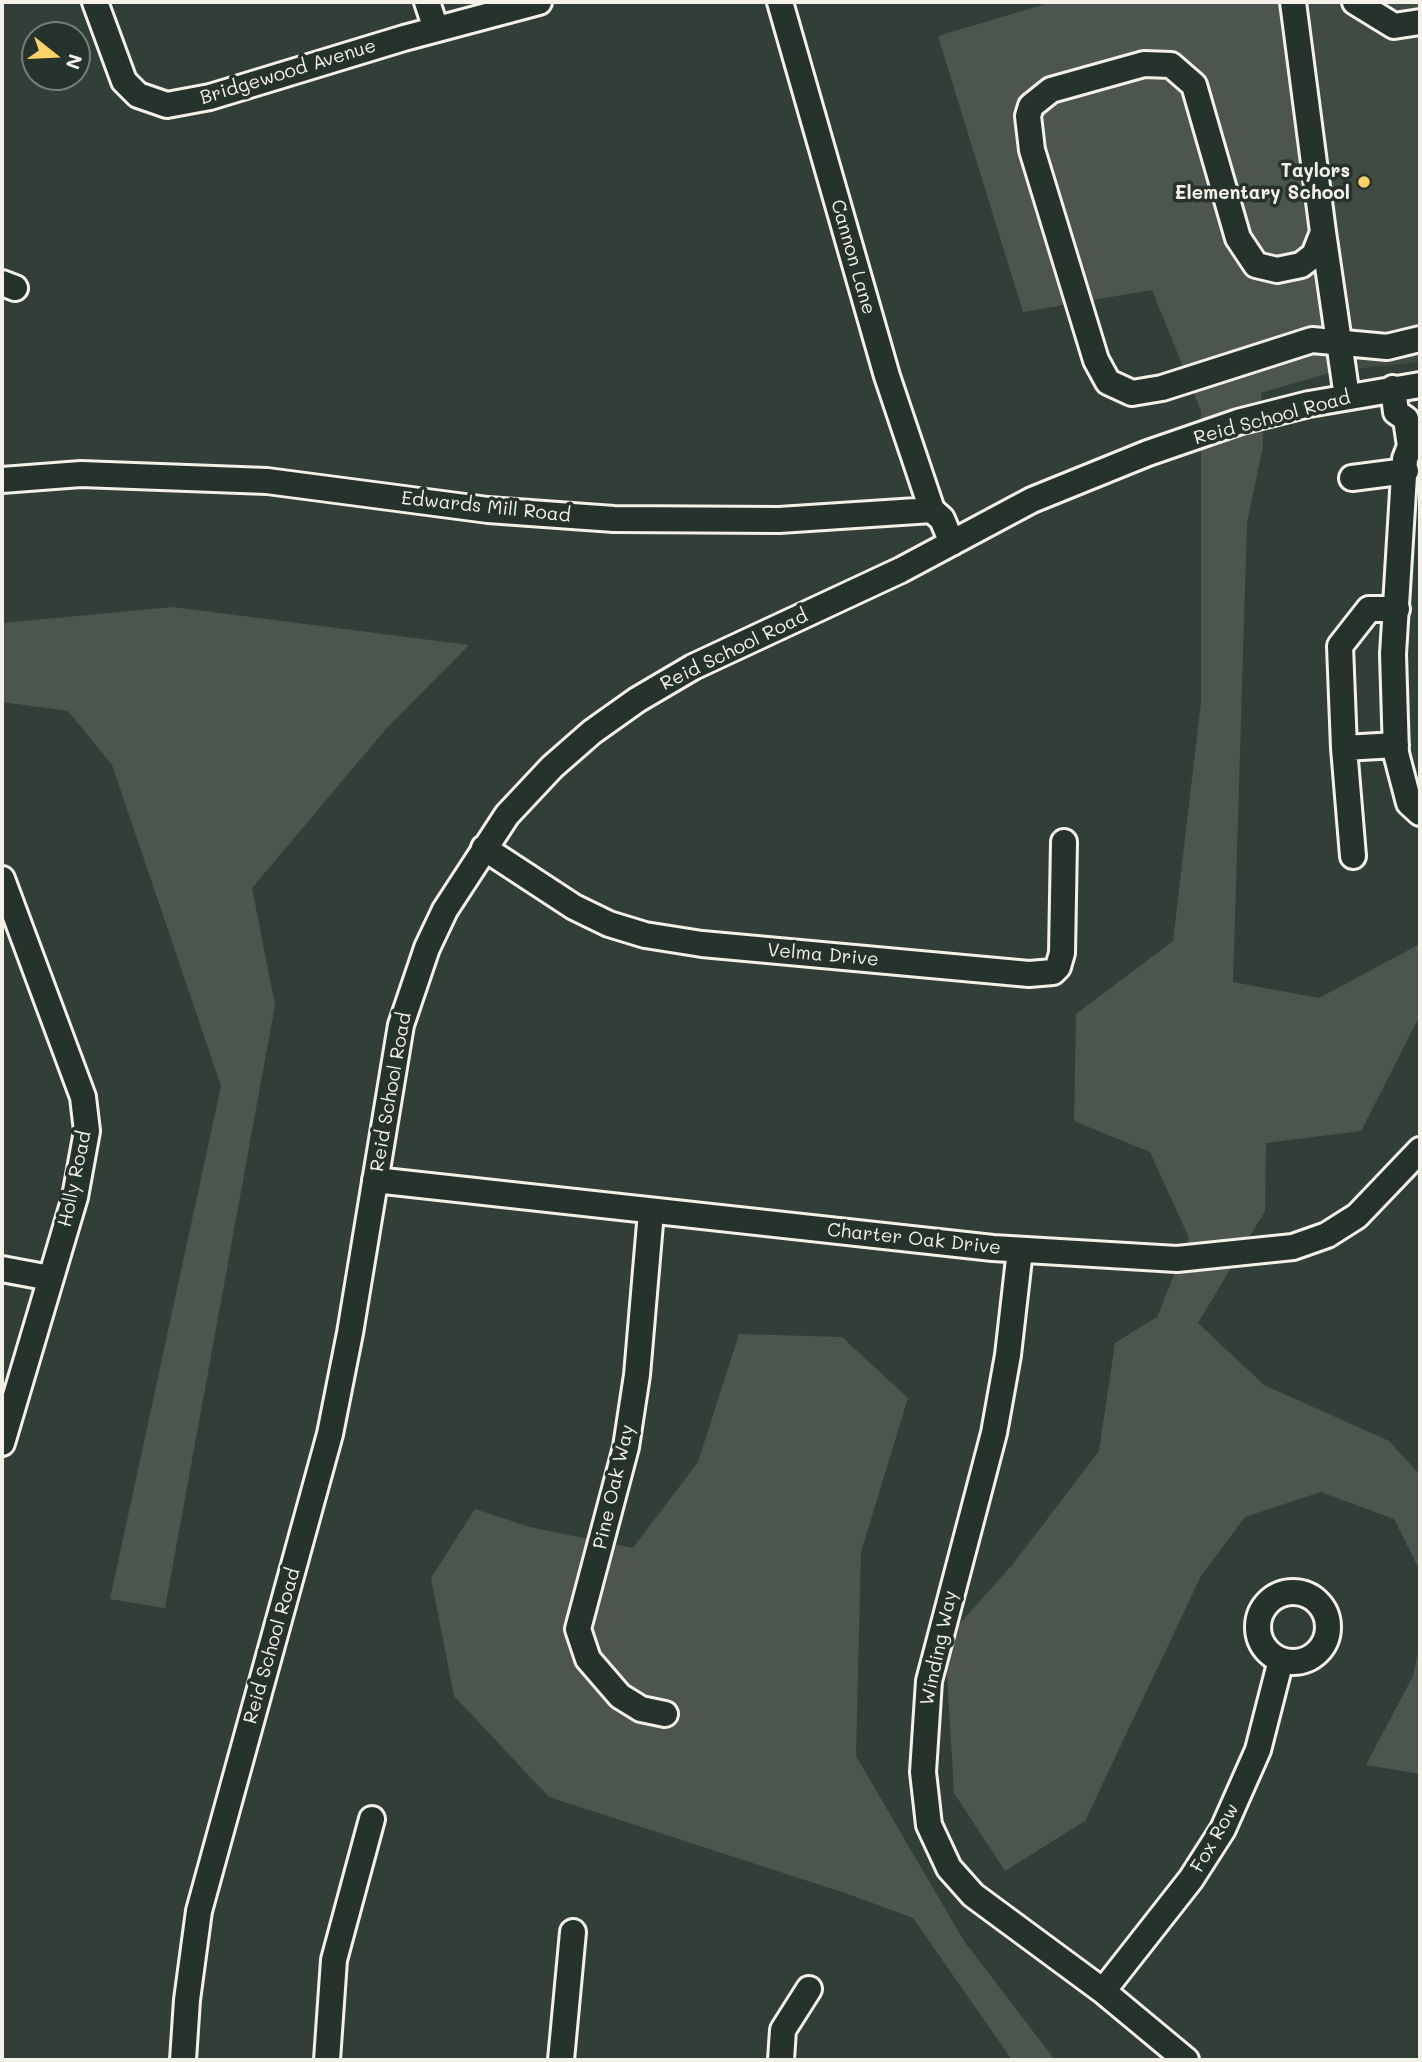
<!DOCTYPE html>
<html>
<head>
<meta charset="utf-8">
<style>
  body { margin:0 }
  #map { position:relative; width:1422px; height:2062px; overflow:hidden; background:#323e38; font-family:Mali,sans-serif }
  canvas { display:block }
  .frame { position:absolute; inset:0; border:4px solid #f4f1e8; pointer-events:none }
  .north { position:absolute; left:21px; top:21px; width:70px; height:70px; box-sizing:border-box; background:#26332d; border:2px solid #787f78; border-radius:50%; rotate:108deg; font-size:19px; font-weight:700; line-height:28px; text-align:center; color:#f4f1e8 }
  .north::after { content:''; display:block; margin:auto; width:24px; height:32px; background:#ffd166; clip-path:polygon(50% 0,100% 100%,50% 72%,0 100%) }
</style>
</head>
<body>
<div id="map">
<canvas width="1422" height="2062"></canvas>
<div class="frame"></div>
<div class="north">N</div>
</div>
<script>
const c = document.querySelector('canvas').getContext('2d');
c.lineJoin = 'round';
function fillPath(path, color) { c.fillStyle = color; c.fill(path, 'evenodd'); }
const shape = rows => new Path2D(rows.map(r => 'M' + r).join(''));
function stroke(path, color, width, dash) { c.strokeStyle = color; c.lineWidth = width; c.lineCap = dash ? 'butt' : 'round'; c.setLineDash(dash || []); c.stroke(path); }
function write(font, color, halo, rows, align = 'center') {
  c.font = font + ' Mali,sans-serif'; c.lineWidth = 7; c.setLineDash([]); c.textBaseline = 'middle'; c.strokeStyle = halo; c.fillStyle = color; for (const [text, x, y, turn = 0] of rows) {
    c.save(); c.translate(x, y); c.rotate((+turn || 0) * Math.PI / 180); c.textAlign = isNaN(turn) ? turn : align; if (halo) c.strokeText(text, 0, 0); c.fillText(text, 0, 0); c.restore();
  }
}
fillPath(shape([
  [1281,2,1420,2,1420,362,1336,371]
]), '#404b44');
fillPath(shape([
  [1052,2,1281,2,1336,371,1261,393,1263,446,1247,523,1233,982,1319,998,1420,944,1420,1015,1361,1131,1266,1143,1265,1211,1198,1323,1264,1385,1389,1441,1420,1475,1420,1571,1394,1519,1321,1492,1245,1517,1201,1576,1085,1821,1005,1871,954,1793,945,1640,1013,1564,1099,1451,1115,1343,1157,1317,1189,1238,1150,1152,1074,1121,1076,1014,1173,941,1201,702,1201,411,1152,290,1023,312,938,36],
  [173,607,469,645,386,729,252,888,275,1005,165,1608,110,1599,221,1086,112,765,68,711,2,702,2,623],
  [739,1334,842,1337,908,1398,861,1552,856,1756,964,1941,1055,2060,1012,2060,913,1918,845,1893,549,1797,454,1696,431,1578,475,1509,530,1527,633,1548,698,1462],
  [1420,1644,1420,1774,1366,1765,1413,1676]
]), '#4c564f');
const minor = shape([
  [95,2,124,81,138,95,167,105,210,97,404,38,539,2],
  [427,2,436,29],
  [780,2,887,376,932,510],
  [1293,2,1323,232,1314,255,1301,265,1277,270,1256,265,1238,238,1194,85,1171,65,1144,64,1051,90,1031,106,1028,116,1032,150,1096,360,1108,382,1132,393,1162,388,1312,340,1387,347,1420,339],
  [1355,2,1394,26,1420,22],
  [1323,232,1347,397],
  [2,283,15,288],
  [1393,388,1396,412,1406,419,1410,446,1405,459,1393,654,1396,753,1409,803,1420,813],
  [1352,478,1406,471],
  [2,480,81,474,267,481,488,510,614,519,779,520,932,510,942,519,952,543],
  [1396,745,1344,748,1340,646,1369,609,1397,609],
  [1344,748,1353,856],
  [484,848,574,907,609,924,645,935,702,944,1029,974,1053,972,1058,967,1062,953,1064,842],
  [2,879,83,1097,87,1131,75,1197,2,1443],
  [375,1180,993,1248,1177,1259,1293,1247,1327,1235,1357,1216,1420,1150],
  [651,1212,637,1375,626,1447,578,1629,588,1659,620,1696,641,1709,665,1714],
  [1020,1250,1008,1355,994,1433,929,1681,923,1772,929,1825,949,1868,973,1895,1103,1991,1186,2060],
  [2,1269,50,1278],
  '1258 1627a35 35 0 1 1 70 0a35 35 0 1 1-70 0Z',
  [1103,1991,1191,1879,1223,1829,1258,1750,1281,1660],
  [183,2060,187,2000,199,1911,330,1434,350,1333,401,1025,427,948,445,910,507,815,552,767,592,732,637,700,693,667,901,570,1032,500,1148,453,1238,422,1309,404,1420,385],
  [327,2060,334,1960,372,1819],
  [561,2060,573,1932],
  [781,2060,783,2030,809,1989]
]);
stroke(minor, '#f4f1e8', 30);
stroke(minor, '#26332d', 24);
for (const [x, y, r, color] of [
  [1364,182,7,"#ffd166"]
]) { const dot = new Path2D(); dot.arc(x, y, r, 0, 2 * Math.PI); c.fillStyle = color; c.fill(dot); stroke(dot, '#26332d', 2.5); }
write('19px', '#f4f1e8', '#26332d', [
  ["Bridgewood Avenue",288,72,-17],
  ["Cannon Lane",853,257,74],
  ["Reid School Road",1272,418,-15],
  ["Edwards Mill Road",486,507,6],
  ["Reid School Road",734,650,-26],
  ["Velma Drive",823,955,5],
  ["Reid School Road",391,1092,-80],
  ["Holly Road",75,1179,-78],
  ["Charter Oak Drive",914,1239,6],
  ["Pine Oak Way",614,1487,-77],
  ["Reid School Road",272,1646,-74],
  ["Winding Way",939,1648,-78],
  ["Fox Row",1215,1838,-60]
]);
write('bold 19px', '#f4f1e8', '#26332d', [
  ["Taylors",1350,171],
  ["Elementary School",1350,193]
], 'right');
</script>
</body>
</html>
